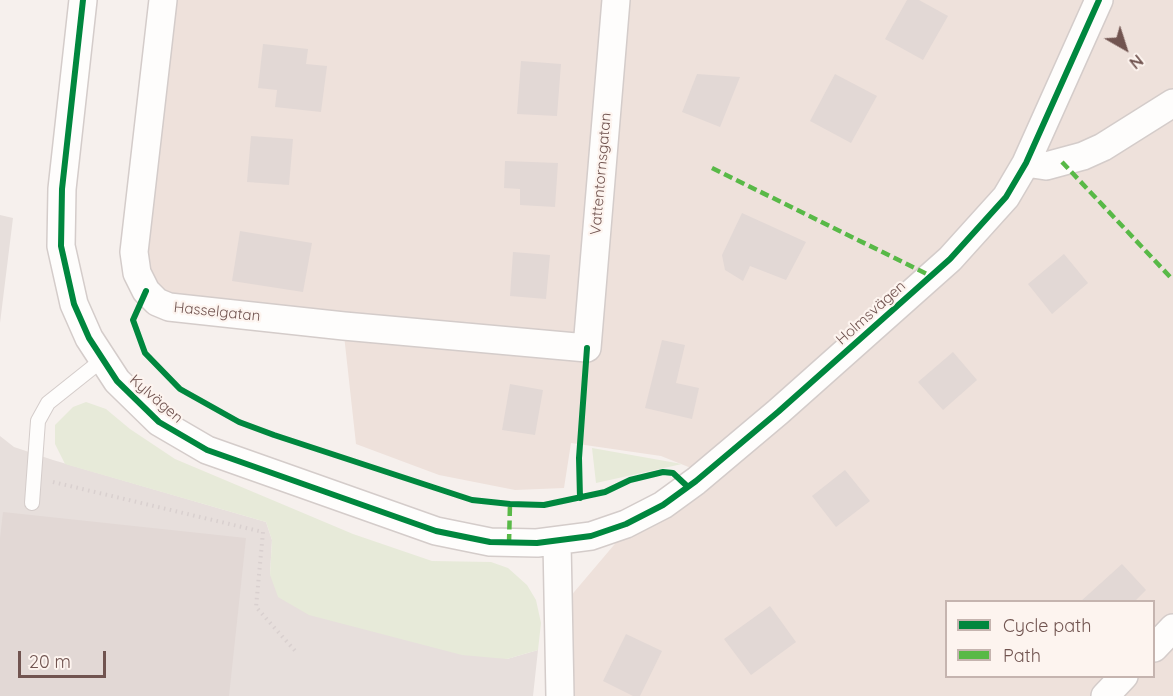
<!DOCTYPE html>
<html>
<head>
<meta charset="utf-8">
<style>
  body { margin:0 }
  #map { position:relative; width:1173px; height:696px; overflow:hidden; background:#f6f0ed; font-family:Quicksand,sans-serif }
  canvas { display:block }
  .legend { position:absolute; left:945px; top:600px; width:210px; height:78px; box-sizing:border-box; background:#fdf4ef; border:2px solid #c5b4af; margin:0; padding:8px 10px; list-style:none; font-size:18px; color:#715450 }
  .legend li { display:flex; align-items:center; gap:12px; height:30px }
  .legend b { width:30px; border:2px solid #c5b4af }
  .north { position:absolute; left:1095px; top:18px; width:60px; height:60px; -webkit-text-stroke:4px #fdf4ef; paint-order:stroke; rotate:141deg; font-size:16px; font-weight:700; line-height:24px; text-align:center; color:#715450 }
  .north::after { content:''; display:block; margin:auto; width:21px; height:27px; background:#715450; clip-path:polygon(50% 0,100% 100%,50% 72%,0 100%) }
  .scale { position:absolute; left:18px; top:651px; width:88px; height:27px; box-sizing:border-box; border:3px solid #715450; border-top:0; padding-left:8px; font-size:18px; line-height:21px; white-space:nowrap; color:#715450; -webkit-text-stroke:4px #fdf4ef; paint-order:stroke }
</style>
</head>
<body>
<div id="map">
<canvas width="1173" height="696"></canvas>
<ul class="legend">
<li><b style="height:8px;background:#00873e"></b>Cycle path</li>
<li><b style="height:8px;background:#58b947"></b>Path</li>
</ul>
<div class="north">N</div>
<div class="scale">20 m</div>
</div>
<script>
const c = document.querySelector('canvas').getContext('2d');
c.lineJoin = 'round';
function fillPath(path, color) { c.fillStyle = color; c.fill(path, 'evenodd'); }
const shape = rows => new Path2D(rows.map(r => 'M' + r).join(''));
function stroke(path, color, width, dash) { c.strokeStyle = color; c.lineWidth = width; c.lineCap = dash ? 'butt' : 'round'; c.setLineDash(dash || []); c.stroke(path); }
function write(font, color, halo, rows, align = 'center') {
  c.font = font + ' Quicksand,sans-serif'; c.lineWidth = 4.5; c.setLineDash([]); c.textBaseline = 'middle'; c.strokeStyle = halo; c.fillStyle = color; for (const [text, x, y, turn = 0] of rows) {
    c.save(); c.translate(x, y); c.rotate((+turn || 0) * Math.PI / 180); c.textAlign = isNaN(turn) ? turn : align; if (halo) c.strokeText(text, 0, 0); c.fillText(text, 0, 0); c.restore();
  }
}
fillPath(shape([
  [163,0,1173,0,1173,696,553,696,558,611,636,519,701,472,661,456,571,443,564,488,515,490,439,475,356,444,343,326,157,302,136,225],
  [946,602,1154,602,1154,676,946,676]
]), '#eee1db');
fillPath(shape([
  [0,215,13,218,0,323],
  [0,436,14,447,53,460,266,522,272,540,270,575,507,659,538,650,533,696,0,696]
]), '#e7dfdc');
fillPath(shape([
  [86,402,106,409,130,429,175,459,353,534,432,561,491,562,508,568,527,585,536,600,541,623,538,650,507,659,462,655,309,615,278,597,270,575,272,540,266,522,65,464,55,444,55,425,73,407],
  [592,448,682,464,596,483]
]), '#e7ead9');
fillPath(shape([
  [907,0,919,0,948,16,923,60,885,39],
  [263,44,308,49,306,64,327,66,321,112,275,107,277,90,258,88],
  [521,61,561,64,557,116,517,114],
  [697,74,740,77,720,127,682,112],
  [835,74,877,96,851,143,810,121],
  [251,136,293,139,289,185,247,182],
  [505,161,558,163,555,207,520,205,520,189,504,188],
  [742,213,806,242,786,280,750,266,743,281,725,270,722,255],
  [240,231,312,243,303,292,232,281],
  [513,252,550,255,546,299,510,296],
  [1064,254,1088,283,1052,314,1028,284],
  [662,340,685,345,676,383,699,388,692,419,645,408],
  [953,352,977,380,943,410,918,382],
  [510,384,543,390,535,435,502,430],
  [845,470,870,501,836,527,812,496],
  [3,512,246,538,229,696,0,696,0,538],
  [1122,564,1146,590,1134,602,1080,602],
  [770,606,796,642,751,675,724,639],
  [626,634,662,651,640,696,633,696,603,681]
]), '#e2d8d5');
const service = shape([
  [32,503,38,421,48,403,102,360]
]);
const minor = shape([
  [83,0,62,189,61,246,74,304,89,338,117,381,159,422,207,450,436,531,490,542,537,543,591,536,626,524,663,505,696,481,778,412,950,259,1006,197,1026,163,1099,0],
  [163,0,134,252,137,273,146,291,157,302,169,307,344,326,587,348,616,0],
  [1026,163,1046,166,1083,156,1103,147,1173,103],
  [557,542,560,696],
  [1154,648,1173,628],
  [1105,696,1124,676]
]);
stroke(service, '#d4ccca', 16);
stroke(minor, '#d4ccca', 30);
stroke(shape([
  [53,482,263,532,256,607,297,653]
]), '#d9d0cf', 4, [1.5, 4.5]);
stroke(service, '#fefdfc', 14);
stroke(minor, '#fefdfc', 27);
stroke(shape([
  [1062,162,1173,280],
  [712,168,931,276],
  [509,543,510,504]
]), '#58b947', 4.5, [9, 4.5]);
stroke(shape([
  [83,0,62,189,61,246,74,304,89,338,117,381,159,422,207,450,436,531,490,542,537,543,591,536,626,524,663,505,696,481,778,412,950,259,1006,197,1026,163,1099,0],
  [146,291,133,320,145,353,180,389,239,422,274,435,472,500,510,504,544,505,605,492,630,480,663,472,673,473,688,487],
  [580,498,579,458,587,348]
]), '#00873e', 6);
write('15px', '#715450', '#fdf4ef', [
  ["Vattentornsgatan",601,174,-85],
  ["Hasselgatan",217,312,6],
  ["Holmsvägen",871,313,-42],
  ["Kylvägen",156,399,41]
]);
</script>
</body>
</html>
